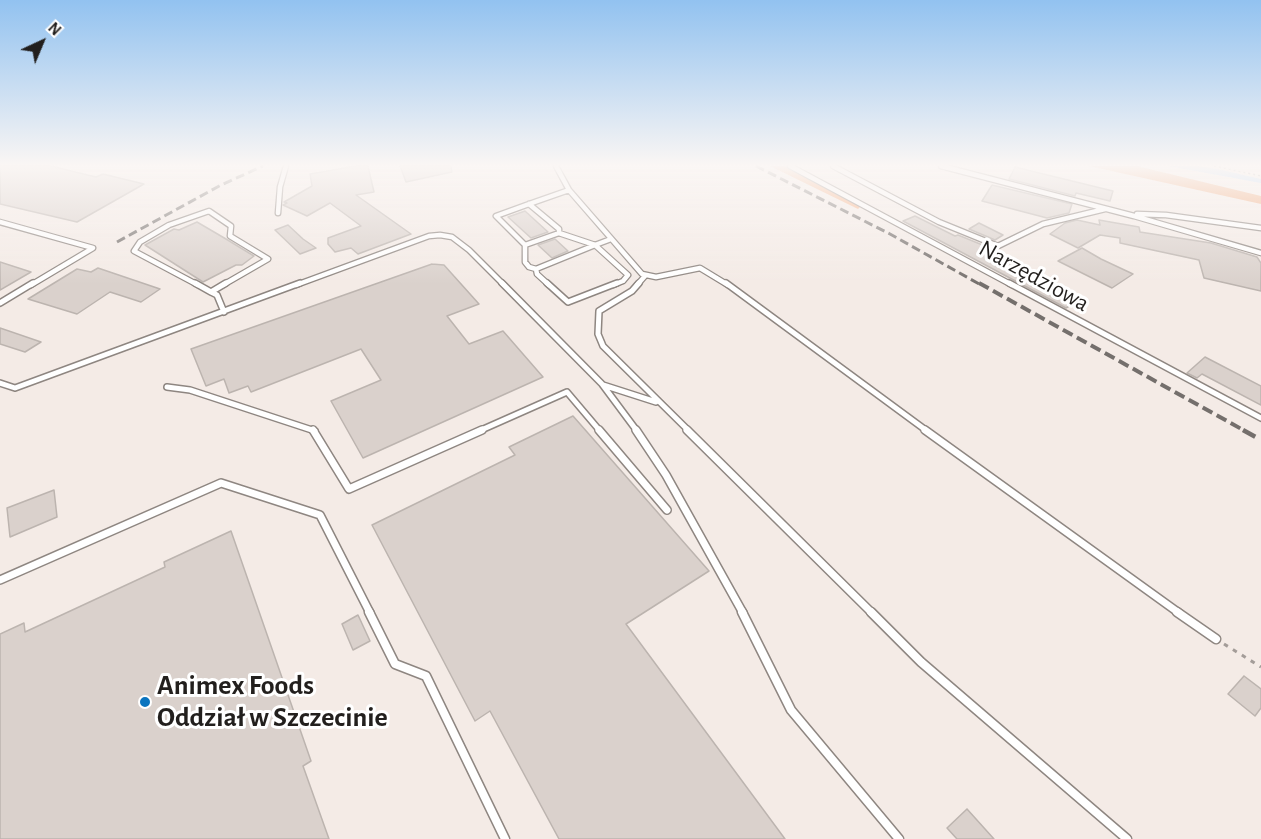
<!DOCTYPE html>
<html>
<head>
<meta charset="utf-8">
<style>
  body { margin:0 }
  #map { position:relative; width:1261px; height:839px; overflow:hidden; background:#f4ebe6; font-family:"Alegreya Sans",sans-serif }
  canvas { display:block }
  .north { position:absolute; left:12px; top:12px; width:60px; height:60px; -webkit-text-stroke:4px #fff; paint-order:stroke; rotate:44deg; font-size:16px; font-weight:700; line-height:24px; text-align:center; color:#221f1d }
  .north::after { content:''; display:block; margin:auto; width:21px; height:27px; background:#221f1d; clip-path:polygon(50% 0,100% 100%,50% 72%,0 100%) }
</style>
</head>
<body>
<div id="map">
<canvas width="1261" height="839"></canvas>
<div class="north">N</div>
</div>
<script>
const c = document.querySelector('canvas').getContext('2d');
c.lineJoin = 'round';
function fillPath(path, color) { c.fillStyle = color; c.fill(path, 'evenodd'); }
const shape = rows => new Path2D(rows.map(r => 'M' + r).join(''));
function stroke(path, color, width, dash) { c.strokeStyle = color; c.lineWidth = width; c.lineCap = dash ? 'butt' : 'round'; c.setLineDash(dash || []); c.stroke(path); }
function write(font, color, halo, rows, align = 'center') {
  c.font = font + ' "Alegreya Sans",sans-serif'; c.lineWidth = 6; c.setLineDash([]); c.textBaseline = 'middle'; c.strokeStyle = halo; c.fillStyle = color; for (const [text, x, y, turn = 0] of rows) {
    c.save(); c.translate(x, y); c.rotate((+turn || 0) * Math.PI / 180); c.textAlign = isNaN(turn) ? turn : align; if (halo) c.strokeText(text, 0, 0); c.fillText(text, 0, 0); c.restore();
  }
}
fillPath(shape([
  [770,166,784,166,861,206,858,209]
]), '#f6ac7e');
fillPath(shape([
  [1089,166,1137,166,1261,196,1261,204]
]), '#efa474');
fillPath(shape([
  [1168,166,1198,166,1222,170,1261,179,1261,183]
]), '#b1d7fd');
const building = shape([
  [0,166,51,166,96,177,103,174,144,184,77,222,0,204,0,166],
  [356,166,368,166,374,192,356,195,411,234,358,254,351,248,335,252,328,244,328,238,361,226,330,203,307,216,283,205,287,203,284,202,312,186,310,174,356,166],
  [400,166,451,166,452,172,406,182,400,166],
  [1015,167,1113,191,1110,201,1076,193,1075,196,1009,179,1015,167],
  [992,185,1072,204,1069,213,1047,218,982,201,992,185],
  [525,211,548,232,531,238,508,217,525,211],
  [915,216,955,236,958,235,985,246,981,248,1038,277,1033,280,1076,302,1066,308,903,221,915,216],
  [1077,220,1100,225,1099,220,1139,227,1140,232,1211,243,1257,257,1261,263,1261,291,1204,278,1199,260,1120,243,1120,238,1100,235,1078,248,1050,234,1065,223,1077,220],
  [197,222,226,239,254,256,242,265,236,265,203,282,145,245,174,229,179,230,197,222],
  [979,223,1003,235,995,240,969,229,979,223],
  [288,225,303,239,316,248,300,254,275,230,288,225],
  [555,239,568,251,552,258,538,245,555,239],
  [1082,248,1101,259,1133,274,1112,288,1058,261,1082,248],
  [0,262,31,272,0,290,0,262],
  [432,264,444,265,479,304,447,316,469,344,503,331,543,377,363,458,331,401,381,380,361,349,251,392,248,386,229,393,224,379,206,386,191,349,432,264],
  [98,268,160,289,141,302,110,292,77,314,28,299,77,269,91,272,98,268],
  [0,328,41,342,25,352,0,344,0,328],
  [1205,357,1261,386,1261,405,1202,374,1197,378,1187,373,1205,357],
  [573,416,709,571,626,624,785,839,559,839,490,711,475,721,372,525,515,455,509,447,573,416],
  [54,490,57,517,10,537,7,508,54,490],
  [231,531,311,761,303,766,329,839,0,839,0,634,24,623,25,632,165,567,164,562,231,531],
  [358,615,370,641,353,650,342,624,358,615],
  [1244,676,1261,689,1261,708,1255,716,1228,694,1244,676],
  [967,809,994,839,957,839,947,828,967,809]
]);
fillPath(building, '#dad1cc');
stroke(building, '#bcb4af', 1.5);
const serviceFar3 = shape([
  [790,166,1012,285],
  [833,166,939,222,998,246,1043,224,1105,209],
  [941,166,1134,216,1261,253],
  [569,190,642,274,656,277,700,268,728,285],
  [529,204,559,229,559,233,595,245,536,269,529,267,525,262,525,245,496,216,529,204],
  [529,204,569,190,556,166],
  [278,213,280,187,286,166],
  [1137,214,1166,215,1261,228],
  [0,222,93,248,31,285],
  [525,245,559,233],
  [595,245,611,239],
  [595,245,628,275,623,281,613,285],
  [536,269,537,274,549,285],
  [198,285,134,251,140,242,169,225,209,211,231,226,230,236,268,259,223,285],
  [296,285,429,236,440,235,452,237,469,250,504,285],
  [637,285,645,276]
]);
const serviceFar2 = shape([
  [195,283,211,292],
  [502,283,602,384,637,431],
  [547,283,568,302,617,283],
  [639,283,632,291,599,311,598,334,603,346,689,431],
  [726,283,927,431],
  [1009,283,1261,418],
  [211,292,217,295,224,312],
  [211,292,226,283],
  [0,303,33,283],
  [0,383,15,388,300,283],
  [603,385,656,402],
  [167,387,190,390,315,431],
  [479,431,567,392,600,431]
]);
const serviceFar1 = shape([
  [313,430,349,489,482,430],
  [599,430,667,510],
  [636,430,666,475,743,613],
  [687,430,872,613],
  [925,430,1179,613],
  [0,580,221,483,320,515,370,613]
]);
const service = shape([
  [369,612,395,664,426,676,505,839],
  [742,612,791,710,899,839],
  [871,612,921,662,1127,839],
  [1177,612,1216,639]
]);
stroke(serviceFar3, '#8e8681', 7);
stroke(serviceFar2, '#8e8681', 8);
stroke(serviceFar1, '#8e8681', 10);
stroke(service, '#8e8681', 11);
stroke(shape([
  [1214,166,1261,176]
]), '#a39c98', 1.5, [2, 3]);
stroke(shape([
  [1224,644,1261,667]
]), '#a39c98', 3, [4.5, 6]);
stroke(serviceFar3, '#fff', 4.5);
stroke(serviceFar2, '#fff', 5);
stroke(serviceFar1, '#fff', 7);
stroke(service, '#fff', 8);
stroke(shape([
  [756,166,890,234,981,285],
  [117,242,221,185,263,166]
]), '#746f6c', 3, [9, 4.5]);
stroke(shape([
  [979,283,1245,431]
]), '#746f6c', 4, [11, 5]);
stroke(shape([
  [1243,430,1261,440]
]), '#746f6c', 4.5, [14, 7]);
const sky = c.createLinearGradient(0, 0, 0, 284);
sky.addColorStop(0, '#92c2f0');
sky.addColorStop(0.58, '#faf6f4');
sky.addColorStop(1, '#faf6f400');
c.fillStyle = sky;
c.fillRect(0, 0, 1261, 284);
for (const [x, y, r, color] of [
  [145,702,6,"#0a74bf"]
]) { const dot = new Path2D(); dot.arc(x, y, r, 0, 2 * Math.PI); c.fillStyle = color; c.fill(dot); stroke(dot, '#fff', 2); }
write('24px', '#221f1d', '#fff', [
  ["Narzędziowa",1034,276,29]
]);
write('bold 28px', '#221f1d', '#fff', [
  ["Animex Foods",157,686],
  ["Oddział w Szczecinie",157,718]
], 'left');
</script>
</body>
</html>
